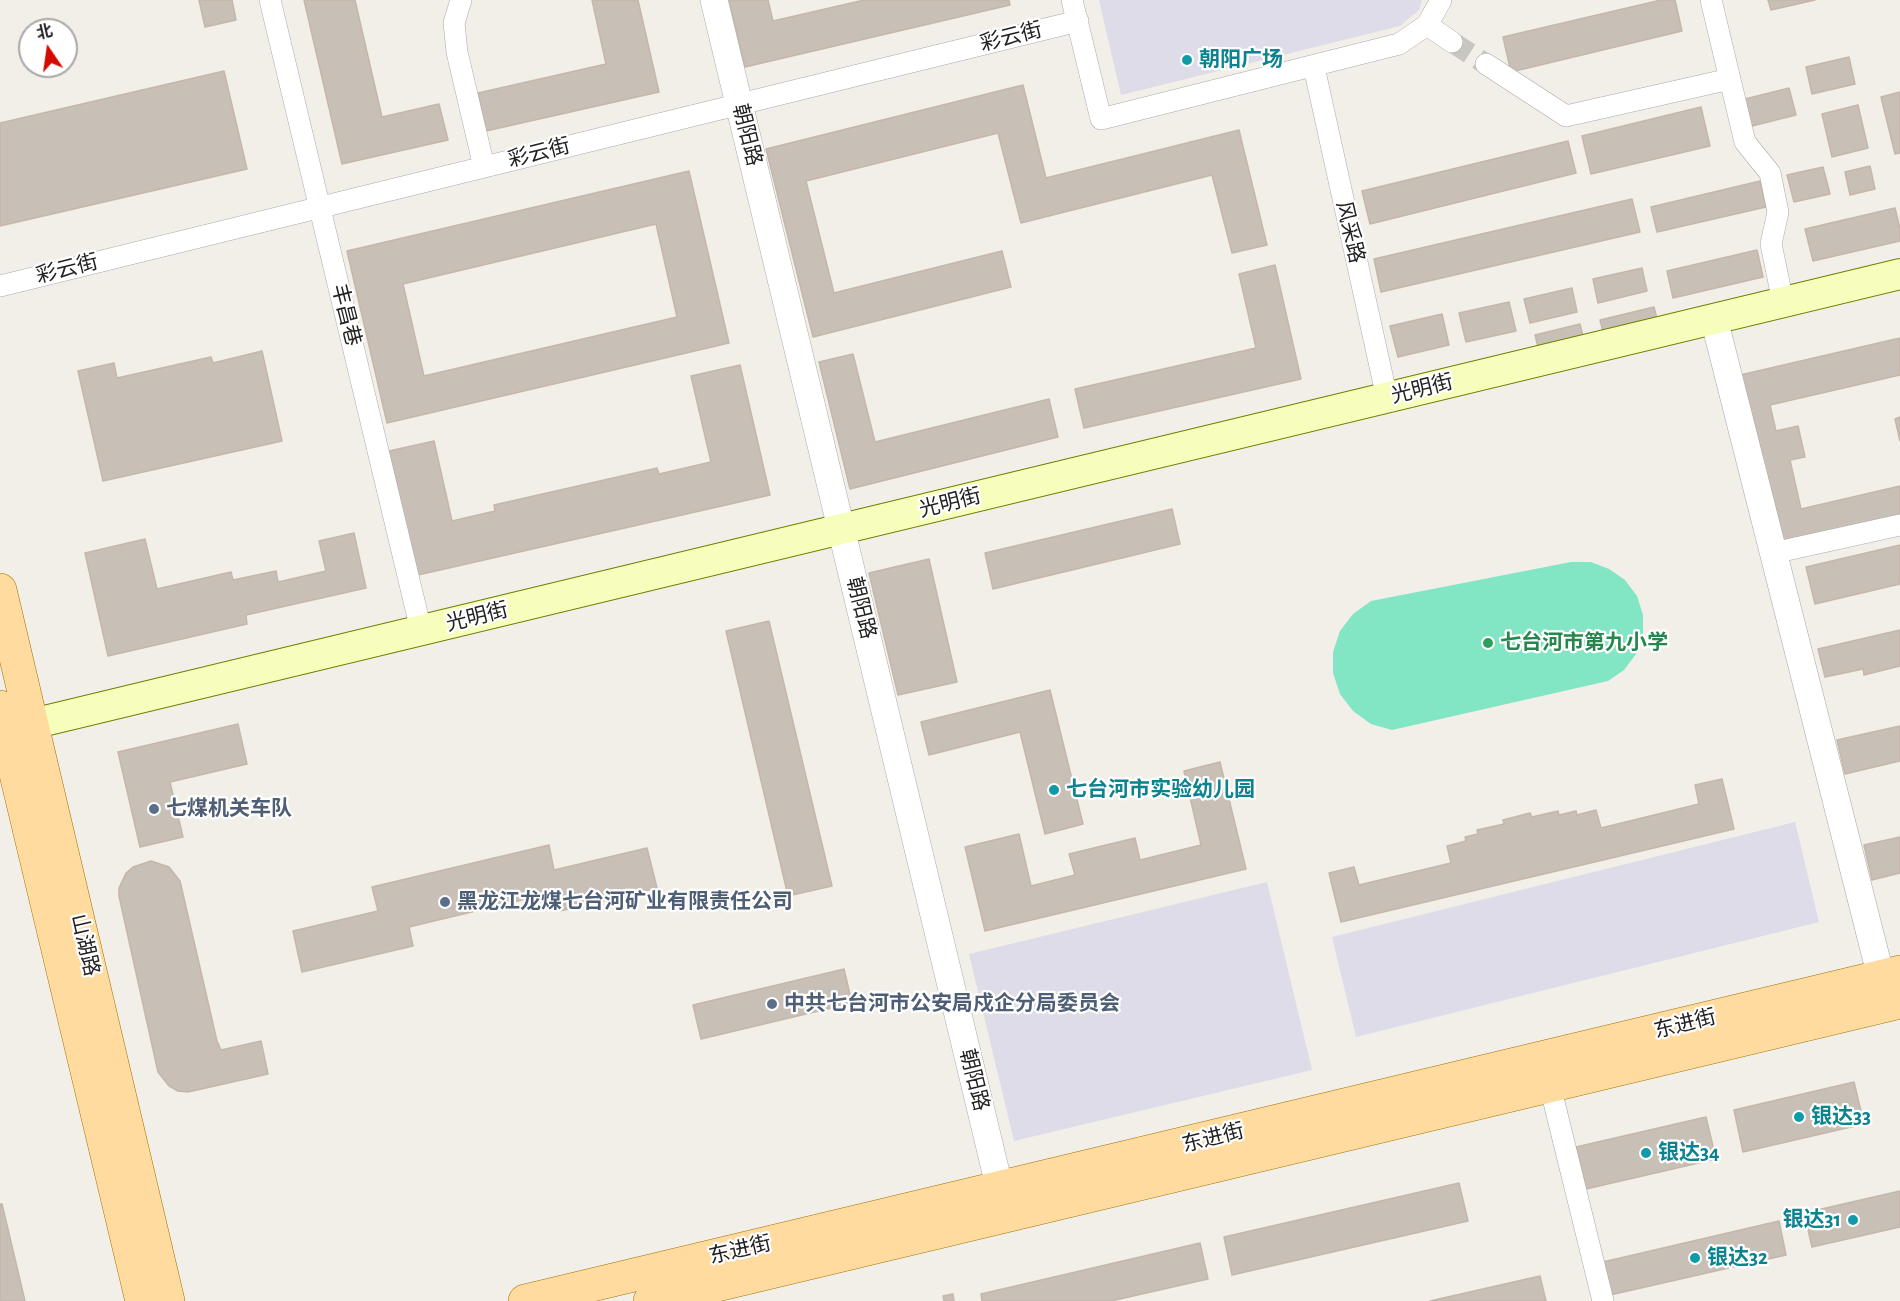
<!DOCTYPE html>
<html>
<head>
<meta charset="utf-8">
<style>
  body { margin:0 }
  #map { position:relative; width:1900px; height:1301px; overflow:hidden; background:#f2efe8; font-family:"Alegreya Sans","Noto Sans SC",sans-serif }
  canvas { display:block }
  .north { position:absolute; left:18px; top:18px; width:60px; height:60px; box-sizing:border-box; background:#fff; border:2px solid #a7a7a7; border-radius:50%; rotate:347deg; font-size:16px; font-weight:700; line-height:24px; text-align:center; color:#222 }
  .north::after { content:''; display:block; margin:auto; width:21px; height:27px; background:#d30b00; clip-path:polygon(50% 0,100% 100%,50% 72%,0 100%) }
</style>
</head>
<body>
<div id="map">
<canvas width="1900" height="1301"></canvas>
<div class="north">北</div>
</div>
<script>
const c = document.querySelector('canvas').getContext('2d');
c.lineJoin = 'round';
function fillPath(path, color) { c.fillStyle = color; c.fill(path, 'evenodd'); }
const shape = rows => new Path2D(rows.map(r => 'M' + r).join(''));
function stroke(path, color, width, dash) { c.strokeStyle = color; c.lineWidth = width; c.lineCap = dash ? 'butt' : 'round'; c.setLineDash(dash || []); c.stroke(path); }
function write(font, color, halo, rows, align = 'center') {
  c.font = font + ' "Alegreya Sans","Noto Sans SC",sans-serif'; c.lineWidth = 4.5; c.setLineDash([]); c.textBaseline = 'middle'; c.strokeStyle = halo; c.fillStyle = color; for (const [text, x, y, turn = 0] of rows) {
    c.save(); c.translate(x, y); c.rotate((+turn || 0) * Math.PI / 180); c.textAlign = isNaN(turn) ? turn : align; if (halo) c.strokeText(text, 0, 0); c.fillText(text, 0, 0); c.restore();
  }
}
fillPath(shape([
  [1571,562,1591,562,1609,569,1625,580,1637,596,1643,615,1643,635,1636,654,1624,670,1608,681,1392,730,1371,724,1353,711,1340,694,1333,673,1333,652,1340,631,1353,614,1371,601]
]), '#82e5c4');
fillPath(shape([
  [1099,0,1422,0,1419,10,1400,26,1121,95],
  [1795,822,1819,922,1356,1037,1332,937],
  [1267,882,1312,1070,1014,1141,969,954]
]), '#dddce8');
const building = shape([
  [199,0,232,0,236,20,205,27,199,0],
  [304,0,355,0,382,117,439,104,448,140,342,164,304,0],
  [592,0,638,0,659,92,486,131,478,93,606,64,592,0],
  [729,0,768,0,773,21,864,0,1009,0,1010,5,745,67,729,0],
  [1661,0,1675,0,1682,31,1511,72,1503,37,1661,0],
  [1768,0,1815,0,1771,10,1768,0],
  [1849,57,1855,84,1812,94,1806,67,1849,57],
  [224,71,247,169,0,226,0,123,224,71],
  [1023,85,1046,178,1239,130,1267,245,1232,253,1212,175,1021,223,998,133,806,181,834,293,1002,251,1011,287,813,337,766,149,1023,85],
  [1789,88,1796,115,1752,126,1745,99,1789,88],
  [1900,92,1900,153,1895,154,1881,97,1900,92],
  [1858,105,1868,148,1832,157,1822,114,1858,105],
  [1701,107,1710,146,1591,174,1582,136,1701,107],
  [1568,141,1576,173,1370,224,1362,191,1568,141],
  [1870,166,1875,189,1850,195,1845,172,1870,166],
  [1823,167,1830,194,1794,202,1787,175,1823,167],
  [689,171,729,343,387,423,347,251,689,171],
  [656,224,677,317,424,376,403,284,656,224],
  [1760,181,1766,207,1657,232,1651,207,1760,181],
  [1632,199,1640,232,1381,292,1374,259,1632,199],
  [1895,208,1900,228,1900,241,1813,261,1805,229,1895,208],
  [1757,250,1763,277,1673,298,1667,271,1757,250],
  [1275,265,1301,379,1084,428,1075,389,1256,348,1239,274,1275,265],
  [1642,268,1647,291,1598,303,1593,279,1642,268],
  [1572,288,1577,312,1530,323,1524,299,1572,288],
  [1509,302,1516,331,1466,342,1459,313,1509,302],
  [1654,307,1657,319,1603,332,1600,320,1654,307],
  [1442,314,1449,345,1398,357,1390,326,1442,314],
  [1580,324,1583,336,1538,347,1535,335,1580,324],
  [1900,338,1900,375,1770,405,1776,431,1798,426,1805,457,1790,460,1801,509,1900,486,1900,517,1775,546,1736,376,1900,338],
  [262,351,282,441,103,481,78,371,114,363,117,378,211,357,213,363,262,351],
  [853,354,875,442,1049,399,1058,437,850,489,819,362,853,354],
  [740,365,770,495,418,575,389,451,434,441,452,521,495,511,494,505,657,468,659,474,711,462,691,376,740,365],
  [1900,417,1900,441,1895,419,1900,417],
  [1172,509,1180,544,993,589,985,553,1172,509],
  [354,533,366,588,246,615,247,624,108,656,85,553,145,539,157,589,231,572,233,580,276,571,278,582,326,571,319,541,354,533],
  [1900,545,1900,584,1815,604,1806,567,1900,545],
  [929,559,957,682,898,695,869,573,929,559],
  [769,621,832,886,788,896,726,631,769,621],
  [1900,630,1900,666,1864,675,1863,669,1825,677,1818,649,1900,630],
  [1050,690,1083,824,1045,834,1020,732,929,755,921,722,1050,690],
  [238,724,247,764,170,782,183,837,140,847,118,752,238,724],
  [1900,726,1900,761,1845,774,1837,740,1900,726],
  [1220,762,1246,869,985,931,965,847,1019,834,1031,886,1075,875,1069,854,1135,838,1140,860,1201,845,1184,771,1220,762],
  [1722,779,1734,829,1341,922,1329,873,1354,867,1359,885,1451,863,1447,846,1466,841,1465,837,1478,834,1477,830,1504,824,1503,820,1530,813,1532,817,1558,811,1559,815,1576,811,1577,815,1596,810,1601,828,1699,804,1695,785,1722,779],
  [1900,837,1900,873,1872,880,1864,845,1900,837],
  [549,845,554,870,647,848,657,888,560,911,555,892,409,927,413,946,302,972,293,931,378,911,372,887,549,845],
  [151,861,169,867,180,881,217,1041,221,1050,261,1041,268,1074,188,1092,178,1091,169,1086,158,1072,119,896,119,888,126,873,133,867,151,861],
  [844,969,852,1003,701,1039,693,1005,844,969],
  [1854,1082,1864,1124,1743,1152,1734,1110,1854,1082],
  [1706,1117,1716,1159,1586,1189,1576,1147,1706,1117],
  [1459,1183,1468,1221,1232,1275,1224,1237,1459,1183],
  [1900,1191,1900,1227,1812,1247,1804,1213,1900,1191],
  [0,1204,2,1204,25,1301,0,1301,0,1204],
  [1779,1221,1786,1255,1610,1295,1603,1262,1779,1221],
  [1200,1243,1208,1279,1111,1301,982,1301,981,1294,1200,1243],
  [1540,1276,1546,1301,1430,1301,1540,1276],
  [953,1294,954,1301,944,1301,943,1296,953,1294]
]);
fillPath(building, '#c8bfb7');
stroke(building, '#c5b7a9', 1.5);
stroke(shape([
  [1452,42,1486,64]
]), '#c8c6c0', 21, [21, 10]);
const minor = shape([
  [270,0,421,630],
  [461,0,454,23,457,52,484,167],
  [1072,0,1101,119,1399,44,1427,25,1441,0],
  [1711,0,1745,142,1770,173,1778,212,1771,244,1783,302],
  [1427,25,1452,42],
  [1486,64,1566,116,1730,79],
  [1314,67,1387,398],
  [0,286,1078,21],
  [1773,553,1900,525],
  [1550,1086,1603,1301]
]);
const tertiary = shape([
  [714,0,1004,1206],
  [1714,319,1881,977]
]);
const secondary = shape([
  [7,730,1900,274]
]);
const primary = shape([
  [0,590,168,1301],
  [0,707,142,1301],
  [525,1301,1900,972],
  [650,1301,1900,1002]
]);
stroke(minor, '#a9a9a9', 22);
stroke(tertiary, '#a9a9a9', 28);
stroke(secondary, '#6d8100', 32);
stroke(primary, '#9f7300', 34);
stroke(minor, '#fff', 21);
stroke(tertiary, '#fff', 27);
stroke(secondary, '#f7febb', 30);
stroke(primary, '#ffdba0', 33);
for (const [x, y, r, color] of [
  [1187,60,6,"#0f9aa8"],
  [1488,643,6,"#2e9e5b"],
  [1054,790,6,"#0f9aa8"],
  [154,809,6,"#5c6f8a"],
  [445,902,6,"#5c6f8a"],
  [772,1004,6,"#5c6f8a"],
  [1799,1117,6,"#0f9aa8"],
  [1646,1153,6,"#0f9aa8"],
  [1853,1220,6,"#0f9aa8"],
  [1695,1258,6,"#0f9aa8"]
]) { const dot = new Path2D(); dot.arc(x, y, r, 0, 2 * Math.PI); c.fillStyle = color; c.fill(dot); stroke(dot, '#fff', 2); }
write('21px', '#222', '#fff', [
  ["彩云街",1011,37,-14],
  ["朝阳路",747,135,76],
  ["彩云街",539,153,-14],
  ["风采路",1350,232,77],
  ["彩云街",67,269,-14],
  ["丰昌巷",346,315,76],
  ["光明街",1422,389,-14],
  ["光明街",950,503,-14],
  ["朝阳路",861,608,76],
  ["光明街",477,617,-14],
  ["山湖路",85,945,77],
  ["东进街",1685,1024,-14],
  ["朝阳路",974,1080,76],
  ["东进街",1213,1138,-14],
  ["东进街",740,1250,-13]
]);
write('bold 21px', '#0d838f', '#fff', [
  ["朝阳广场",1199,60],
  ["七台河市实验幼儿园",1066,790],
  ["银达33",1811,1117],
  ["银达34",1658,1153],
  ["银达31",1841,1220,"right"],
  ["银达32",1707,1258]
], 'left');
write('bold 21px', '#27864d', '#fff', [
  ["七台河市第九小学",1500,643]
], 'left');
write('bold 21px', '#4e5e75', '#fff', [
  ["七煤机关车队",166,809],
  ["黑龙江龙煤七台河矿业有限责任公司",457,902],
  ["中共七台河市公安局戍企分局委员会",784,1004]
], 'left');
</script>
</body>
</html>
